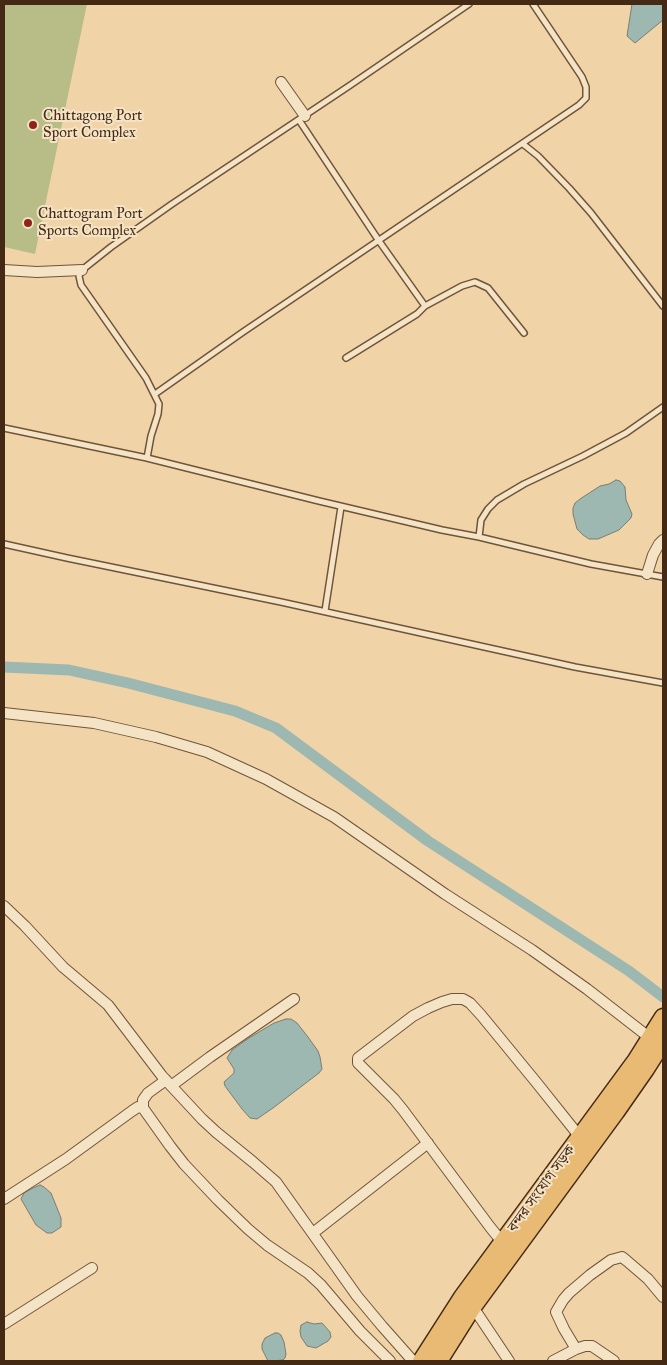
<!DOCTYPE html>
<html>
<head>
<meta charset="utf-8">
<style>
  body { margin:0 }
  #map { position:relative; width:667px; height:1365px; overflow:hidden; background:#f0d4a7; font-family:"IM FELL Great Primer",serif }
  canvas { display:block }
  .frame { position:absolute; inset:0; border:5px solid #442914; pointer-events:none }
</style>
</head>
<body>
<div id="map">
<canvas width="667" height="1365"></canvas>
<div class="frame"></div>
</div>
<script>
const c = document.querySelector('canvas').getContext('2d');
c.lineJoin = 'round';
function fillPath(path, color) { c.fillStyle = color; c.fill(path, 'evenodd'); }
const shape = rows => new Path2D(rows.map(r => 'M' + r).join(''));
function stroke(path, color, width, dash) { c.strokeStyle = color; c.lineWidth = width; c.lineCap = dash ? 'butt' : 'round'; c.setLineDash(dash || []); c.stroke(path); }
function write(font, color, halo, rows, align = 'center') {
  c.font = font + ' "IM FELL Great Primer","Noto Serif Bengali",serif'; c.lineWidth = 4; c.setLineDash([]); c.textBaseline = 'middle'; c.strokeStyle = halo; c.fillStyle = color; for (const [text, x, y, turn = 0] of rows) {
    c.save(); c.translate(x, y); c.rotate((+turn || 0) * Math.PI / 180); c.textAlign = isNaN(turn) ? turn : align; if (halo) c.strokeText(text, 0, 0); c.fillText(text, 0, 0); c.restore();
  }
}
fillPath(shape([
  [4,4,87,4,35,254,4,247]
]), '#b8bd88');
const water = shape([
  [632,4,663,4,663,20,635,43,627,36,632,4],
  [616,480,620,481,625,487,626,500,632,514,631,518,619,530,598,539,589,539,583,535,577,529,573,514,573,508,575,503,580,499,600,486,609,484,616,480],
  [286,1019,291,1019,297,1023,308,1037,318,1051,320,1057,322,1069,319,1073,273,1108,257,1119,250,1118,242,1109,225,1086,224,1082,234,1073,234,1069,227,1058,232,1050,249,1038,274,1023,286,1019],
  [40,1185,44,1187,51,1193,61,1218,61,1227,52,1233,47,1233,36,1225,21,1199,24,1193,31,1189,40,1185],
  [307,1322,314,1324,322,1323,330,1332,331,1337,328,1341,316,1348,307,1346,301,1337,300,1331,301,1325,307,1322],
  [275,1333,278,1333,281,1335,284,1342,286,1354,285,1358,283,1360,271,1361,268,1361,262,1349,262,1344,265,1338,275,1333]
]);
fillPath(water, '#9db7b1');
stroke(water, '#797e72', 1);
stroke(shape([
  [4,667,69,670,128,683,235,711,276,728,428,841,629,971,663,997]
]), '#9db7b1', 11);
const service = shape([
  [299,120,379,241,425,306],
  [523,144,538,156,569,188,591,213,663,306],
  [346,358,417,314,425,306,462,286,475,282,488,288,524,333],
  [155,394,243,332,579,105,586,98,586,87,582,77,533,4],
  [4,428,147,458,319,501,442,530,479,537,591,564,663,577],
  [147,458,151,436,158,414,159,404,146,378,81,285,79,276,82,270,111,247,172,204,349,86,469,4],
  [479,537,481,520,488,509,497,500,524,484,583,456,626,433,663,407],
  [4,544,67,558,281,602,575,667,663,683],
  [325,611,341,507]
]);
const minor = shape([
  [281,82,305,116],
  [4,270,37,272,82,270],
  [647,574,653,555,659,544,663,540],
  [4,713,94,723,156,737,207,752,266,779,334,817,445,894,532,950,587,989,650,1038],
  [4,906,25,926,63,967,108,1005,162,1076,202,1119,216,1132,253,1162,276,1182,357,1296,382,1326,413,1361],
  [166,1080,148,1093,143,1100,143,1108,170,1146,184,1164,218,1200,248,1229,267,1245,308,1273,321,1285,360,1331,390,1361],
  [171,1086,210,1057,294,999],
  [4,1199,66,1159,132,1111,138,1107,143,1108],
  [313,1233,428,1143],
  [503,1243,490,1227,403,1110,394,1099,358,1063,358,1058,413,1016,428,1008,442,1002,452,999,463,999,470,1003,481,1015,536,1082,580,1137],
  [473,1307,509,1361],
  [4,1324,92,1268],
  [576,1349,564,1329,556,1312,563,1300,569,1293,590,1275,611,1260,622,1257,627,1261,648,1279,663,1297],
  [553,1361,576,1349,585,1346,592,1346,614,1361]
]);
const trunk = shape([
  [421,1361,462,1297,636,1060,663,1017],
  [439,1361,473,1307,616,1112,646,1069,663,1042]
]);
stroke(service, '#6f5439', 8);
stroke(minor, '#6f5439', 12);
stroke(trunk, '#442914', 19);
stroke(service, '#f5e3c6', 5);
stroke(minor, '#f5e3c6', 10);
stroke(trunk, '#e8ba74', 16);
for (const [x, y, r, color] of [
  [33,125,5,"#8f2418"],
  [28,223,5,"#8f2418"]
]) { const dot = new Path2D(); dot.arc(x, y, r, 0, 2 * Math.PI); c.fillStyle = color; c.fill(dot); stroke(dot, '#f5e3c6', 2); }
write('15px', '#442914', '#f5e3c6', [
  ["Chittagong Port",43,116],
  ["Sport Complex",43,133],
  ["Chattogram Port",38,214],
  ["Sports Complex",38,231]
], 'left');
write('15px', '#442914', '#f5e3c6', [
  ["বন্দর সংযোগ সড়ক",542,1189,-54]
]);
</script>
</body>
</html>
